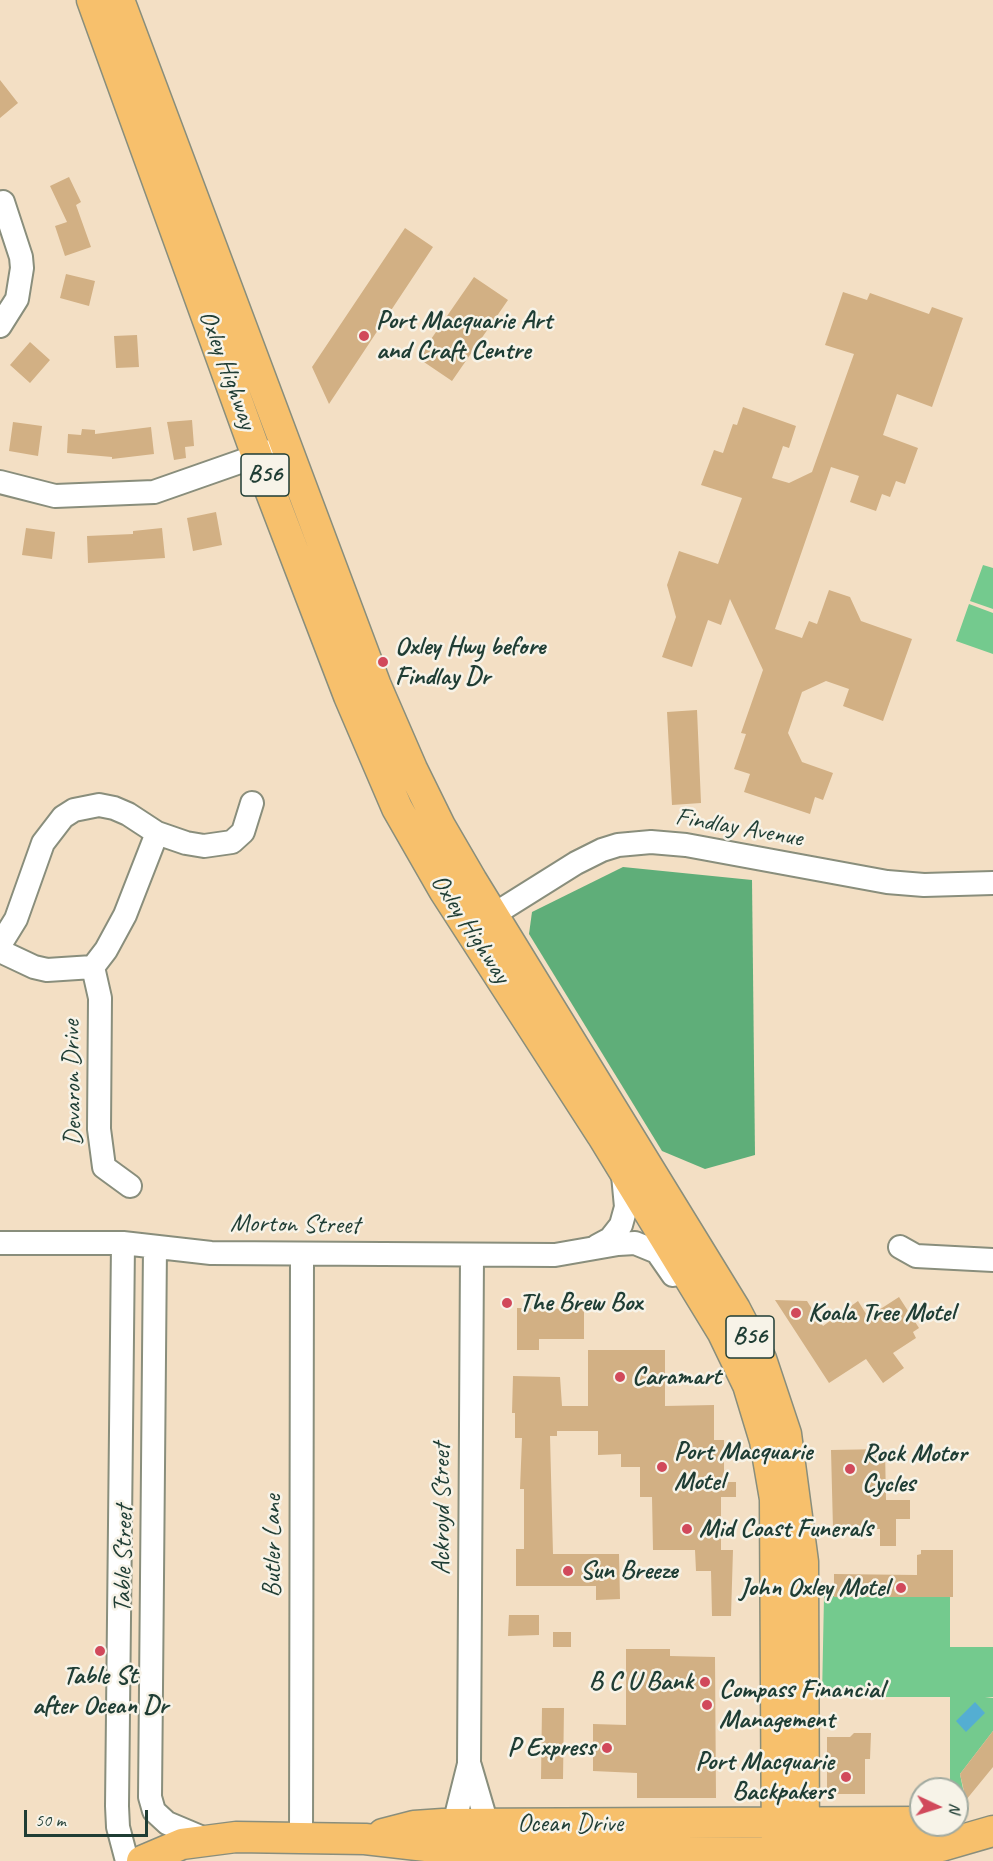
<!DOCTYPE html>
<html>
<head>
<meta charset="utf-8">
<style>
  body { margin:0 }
  #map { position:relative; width:993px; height:1861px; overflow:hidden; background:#f3dfc4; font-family:Caveat,sans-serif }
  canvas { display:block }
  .north { position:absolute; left:909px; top:1777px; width:60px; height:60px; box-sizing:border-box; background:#f7f3e8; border:2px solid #a1aaa0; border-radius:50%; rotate:94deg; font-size:16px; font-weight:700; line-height:24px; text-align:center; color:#1f3d34 }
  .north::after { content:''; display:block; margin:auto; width:21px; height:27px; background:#d1495b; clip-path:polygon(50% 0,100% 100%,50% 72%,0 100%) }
  .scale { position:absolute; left:24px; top:1810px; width:124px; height:27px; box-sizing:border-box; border:3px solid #1f3d34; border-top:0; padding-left:8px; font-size:18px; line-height:21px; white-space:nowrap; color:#1f3d34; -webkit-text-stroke:4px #f7f3e8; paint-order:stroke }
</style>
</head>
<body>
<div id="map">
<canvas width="993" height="1861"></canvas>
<div class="north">N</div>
<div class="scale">50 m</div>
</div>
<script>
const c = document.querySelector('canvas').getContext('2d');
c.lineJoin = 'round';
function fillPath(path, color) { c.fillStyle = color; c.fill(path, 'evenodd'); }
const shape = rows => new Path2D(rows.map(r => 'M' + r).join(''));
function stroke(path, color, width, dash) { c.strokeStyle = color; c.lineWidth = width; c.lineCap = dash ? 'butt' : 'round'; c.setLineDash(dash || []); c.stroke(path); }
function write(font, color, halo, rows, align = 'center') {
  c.font = font + ' Caveat,sans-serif'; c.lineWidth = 5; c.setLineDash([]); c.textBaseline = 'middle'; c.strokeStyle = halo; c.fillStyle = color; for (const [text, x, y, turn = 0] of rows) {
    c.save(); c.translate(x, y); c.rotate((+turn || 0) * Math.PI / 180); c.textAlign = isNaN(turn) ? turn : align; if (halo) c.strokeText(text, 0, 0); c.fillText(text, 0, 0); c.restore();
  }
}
fillPath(shape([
  [983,565,993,568,993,609,970,601],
  [969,604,993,613,993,654,956,641],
  [824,1596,950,1596,950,1647,993,1647,993,1697,985,1697,993,1698,993,1731,960,1774,964,1794,970,1794,957,1797,957,1789,950,1789,950,1697,822,1697]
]), '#74ca8e');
fillPath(shape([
  [623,867,752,880,755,1155,705,1169,662,1151,529,934,532,912]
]), '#5fae79');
fillPath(shape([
  [975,1702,985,1713,966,1732,956,1721]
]), '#54aed2');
fillPath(shape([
  [0,80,18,103,0,118],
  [69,177,81,202,76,205,91,247,65,256,55,226,67,222,50,186],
  [405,228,433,247,329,404,312,367],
  [66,274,95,281,89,306,60,298],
  [474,277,508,300,452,381,418,358],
  [843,292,867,300,870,293,929,314,932,307,963,318,932,407,897,394,883,435,918,448,905,484,896,481,890,497,882,494,876,511,850,502,859,476,831,467,775,629,802,638,809,621,817,624,829,590,850,597,861,621,912,639,883,721,843,706,849,689,826,681,802,692,788,733,802,762,833,773,823,800,815,797,810,814,744,792,750,774,734,769,746,734,741,733,763,670,730,599,721,625,708,620,692,667,662,657,676,617,667,585,679,551,718,564,742,498,701,485,714,450,723,453,733,424,737,425,743,407,796,426,789,448,783,446,772,478,789,483,812,472,854,354,825,345],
  [137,335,139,367,116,368,114,336],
  [30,342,50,360,30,383,10,365],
  [192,420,194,446,185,447,186,458,174,460,167,422],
  [13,422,42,426,38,456,9,451],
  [151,427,154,454,112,459,112,457,67,453,68,434,81,435,82,429,95,430,95,434],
  [216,512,222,545,193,551,187,518],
  [26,528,55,532,52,559,22,555],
  [162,528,165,558,88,563,87,536,133,534,133,531],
  [697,710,701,803,672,805,667,712],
  [899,1297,919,1328,913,1332,916,1338,893,1353,904,1368,883,1383,866,1359,829,1383,775,1300,807,1301,823,1326,858,1301,868,1317],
  [517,1308,584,1309,584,1339,539,1339,539,1350,517,1350],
  [588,1350,665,1350,665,1406,714,1405,714,1440,724,1440,724,1482,736,1482,736,1497,721,1497,721,1550,733,1550,731,1616,712,1616,711,1571,696,1571,695,1550,653,1550,652,1497,640,1497,640,1467,621,1467,621,1454,598,1455,598,1431,557,1431,557,1436,550,1436,553,1554,619,1554,620,1599,596,1600,596,1586,516,1586,516,1549,524,1549,524,1489,520,1489,522,1438,515,1438,515,1413,512,1413,513,1376,560,1377,562,1406,588,1406],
  [885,1449,886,1500,910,1500,910,1519,896,1519,896,1546,880,1546,880,1529,833,1529,831,1450],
  [921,1550,953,1550,953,1597,834,1597,834,1574,917,1575,917,1555,921,1554],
  [509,1615,539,1615,539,1635,508,1636],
  [553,1632,571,1632,571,1647,553,1647],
  [626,1649,670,1649,670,1656,715,1657,716,1798,637,1798,637,1773,593,1771,593,1724,626,1725],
  [542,1708,564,1708,563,1779,541,1779],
  [993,1731,993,1767,966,1800,960,1774],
  [854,1733,871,1733,870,1759,865,1759,865,1794,827,1794,827,1737,850,1737]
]), '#d2b084');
const minor = shape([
  [0,326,17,299,22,268,21,257,3,202],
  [0,482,55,496,154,492,271,451],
  [493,915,576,863,602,850,618,845,651,842,686,845,887,882,924,885,993,883],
  [0,945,16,919,43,843,63,817,74,810,99,805,114,808,128,814,157,833,186,843,204,846,232,842,243,832,252,803],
  [0,951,34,967,47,970,93,967,106,950,125,915,157,833],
  [93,967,100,998,99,1129,104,1167,130,1186],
  [0,1243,123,1243,211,1253,555,1255,618,1244,635,1243,657,1252,673,1275],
  [123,1243,117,1806,118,1827,127,1861],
  [597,1246,610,1239,621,1225,626,1207,623,1175],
  [155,1247,150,1797,154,1811,167,1823,205,1839],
  [900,1247,916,1256,993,1260],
  [470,1766,487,1824],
  [454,1824,469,1764,472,1255],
  [301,1838,302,1254]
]);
const major = shape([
  [92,0,257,456,349,696,397,808,444,890,602,1135,723,1333,748,1385,765,1441,775,1499,777,1861],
  [119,0,376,686,412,769,440,826,472,881,735,1309,761,1359,786,1434,803,1562,804,1861],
  [383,1834,414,1826,443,1824,921,1822],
  [142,1861,182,1844,236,1837,365,1839,451,1849,523,1853,777,1853,902,1850,941,1846,993,1831]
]);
stroke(minor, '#898e7c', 26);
stroke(major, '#898e7c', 33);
stroke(minor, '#fff', 22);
stroke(major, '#f7c06c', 30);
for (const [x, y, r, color] of [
  [364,336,6,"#d1495b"],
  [383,662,6,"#d1495b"],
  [507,1303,6,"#d1495b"],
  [796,1313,6,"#d1495b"],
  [620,1377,6,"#d1495b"],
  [662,1467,6,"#d1495b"],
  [850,1469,6,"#d1495b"],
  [687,1529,6,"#d1495b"],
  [568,1571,6,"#d1495b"],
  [901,1588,6,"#d1495b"],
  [100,1651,6,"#d1495b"],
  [705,1682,6,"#d1495b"],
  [707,1705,6,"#d1495b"],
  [607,1748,6,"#d1495b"],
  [846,1777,6,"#d1495b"]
]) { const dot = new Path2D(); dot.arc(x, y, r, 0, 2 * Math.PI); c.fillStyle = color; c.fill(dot); stroke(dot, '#f7f3e8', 2); }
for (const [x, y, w] of [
  [265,475,48],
  [750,1337,48]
]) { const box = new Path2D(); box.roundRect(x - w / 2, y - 21, w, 42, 4.5); c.fillStyle = '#f7f3e8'; c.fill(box); stroke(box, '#1f3d34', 1.5); }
write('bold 24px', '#1f3d34', null, [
  ["B56",265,475],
  ["B56",750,1337]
]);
write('bold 26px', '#1f3d34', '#f7f3e8', [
  ["Port Macquarie Art",376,321],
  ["and Craft Centre",376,351],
  ["Oxley Hwy before",395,647],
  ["Findlay Dr",395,677],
  ["The Brew Box",519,1303],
  ["Koala Tree Motel",808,1313],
  ["Caramart",632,1377],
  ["Port Macquarie",674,1452],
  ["Motel",674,1482],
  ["Rock Motor",862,1454],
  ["Cycles",862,1484],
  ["Mid Coast Funerals",699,1529],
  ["Sun Breeze",580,1571],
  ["John Oxley Motel",889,1588,"right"],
  ["Table St",100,1676,"center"],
  ["after Ocean Dr",100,1706,"center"],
  ["B C U Bank",693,1682,"right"],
  ["Compass Financial",719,1690],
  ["Management",719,1720],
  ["P Express",595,1748,"right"],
  ["Port Macquarie",834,1762,"right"],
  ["Backpakers",834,1792,"right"]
], 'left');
write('26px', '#1f3d34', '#f7f3e8', [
  ["Oxley Highway",227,370,70],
  ["Findlay Avenue",739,828,10],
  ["Oxley Highway",470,929,57],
  ["Devaron Drive",73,1083,-91],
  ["Morton Street",295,1225,1],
  ["Ackroyd Street",442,1509,-90],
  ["Butler Lane",273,1546,-90],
  ["Table Street",124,1559,-89],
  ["Ocean Drive",570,1824]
]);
</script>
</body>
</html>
